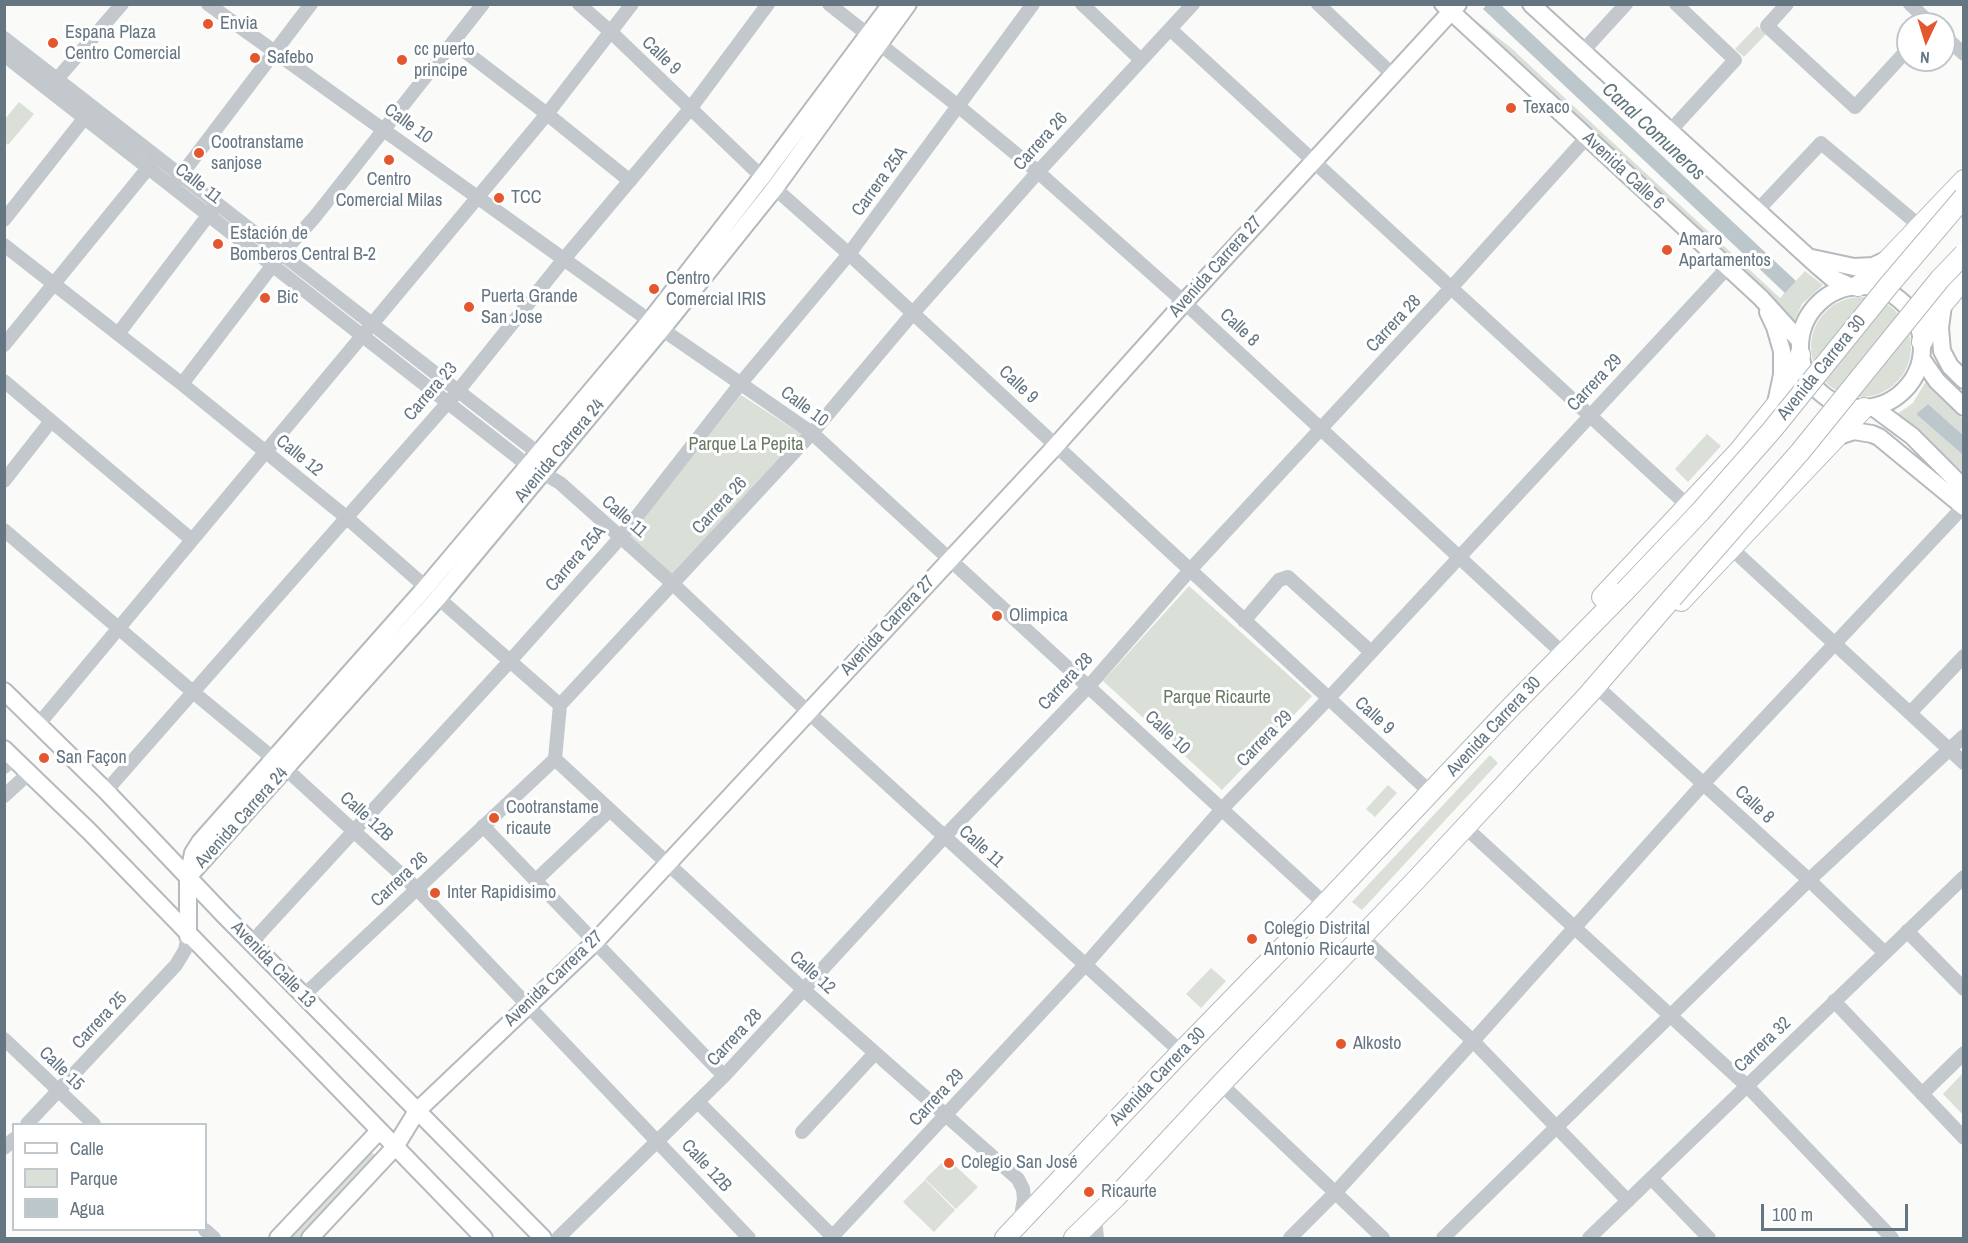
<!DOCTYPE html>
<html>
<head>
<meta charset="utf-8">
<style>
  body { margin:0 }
  #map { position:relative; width:1968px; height:1243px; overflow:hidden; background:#fafaf8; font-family:"Archivo Narrow",sans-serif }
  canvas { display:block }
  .frame { position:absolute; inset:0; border:6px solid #657683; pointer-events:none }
  .legend { position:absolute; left:12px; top:1123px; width:195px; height:108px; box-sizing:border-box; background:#fff; border:2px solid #c1c8cd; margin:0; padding:8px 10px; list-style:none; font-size:18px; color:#657683 }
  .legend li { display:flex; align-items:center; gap:12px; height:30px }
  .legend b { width:30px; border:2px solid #c1c8cd }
  .north { position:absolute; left:1896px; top:12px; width:60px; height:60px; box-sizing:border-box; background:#fff; border:2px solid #c1c8cd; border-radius:50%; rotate:184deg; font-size:16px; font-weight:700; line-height:24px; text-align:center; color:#657683 }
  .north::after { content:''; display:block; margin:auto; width:21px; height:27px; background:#e4572e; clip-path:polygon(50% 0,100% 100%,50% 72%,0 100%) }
  .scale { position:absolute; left:1761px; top:1204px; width:147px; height:27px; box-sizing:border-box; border:3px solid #657683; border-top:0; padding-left:8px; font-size:18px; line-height:21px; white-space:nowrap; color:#657683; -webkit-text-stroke:4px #fff; paint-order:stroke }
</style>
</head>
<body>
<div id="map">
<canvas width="1968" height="1243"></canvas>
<div class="frame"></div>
<ul class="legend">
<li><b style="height:8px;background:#fff"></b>Calle</li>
<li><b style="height:16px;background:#dadfd7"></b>Parque</li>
<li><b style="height:16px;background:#bbc7cb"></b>Agua</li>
</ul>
<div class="north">N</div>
<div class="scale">100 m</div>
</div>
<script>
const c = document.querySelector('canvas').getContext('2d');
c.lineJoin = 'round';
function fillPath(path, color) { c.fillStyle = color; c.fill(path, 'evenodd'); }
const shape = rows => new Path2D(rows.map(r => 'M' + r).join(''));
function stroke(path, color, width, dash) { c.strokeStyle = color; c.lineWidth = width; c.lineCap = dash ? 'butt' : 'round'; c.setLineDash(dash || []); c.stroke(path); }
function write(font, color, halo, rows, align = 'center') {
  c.font = font + ' "Archivo Narrow",sans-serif'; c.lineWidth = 6; c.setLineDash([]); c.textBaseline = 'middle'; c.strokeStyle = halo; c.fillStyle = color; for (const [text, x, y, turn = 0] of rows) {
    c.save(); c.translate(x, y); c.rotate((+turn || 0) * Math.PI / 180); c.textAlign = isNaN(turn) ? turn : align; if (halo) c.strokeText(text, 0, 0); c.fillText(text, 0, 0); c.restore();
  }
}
fillPath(shape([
  [1476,21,1510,47,1780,298,1805,271,1823,285,1802,304,1794,321,1473,22],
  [1757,26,1766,34,1744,57,1735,49],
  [19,102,34,114,8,145,5,142,5,119],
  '1811 347a50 50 0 1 1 100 0a50 50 0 1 1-100 0Z',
  [1926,381,1933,391,1963,419,1963,435,1928,404,1916,414,1963,455,1963,472,1910,423,1897,414,1913,403],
  [741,395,803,435,672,576,628,537],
  [1707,434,1721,446,1688,482,1675,469],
  [1189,586,1312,696,1222,790,1103,681],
  [1490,755,1498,763,1362,910,1352,902],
  [1388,785,1397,793,1375,817,1366,809],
  [1211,968,1226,981,1201,1008,1186,994],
  [1963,1073,1963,1115,1943,1094],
  [369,1150,377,1157,300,1238,287,1238],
  [947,1158,978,1187,956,1209,925,1179],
  [925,1180,955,1210,934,1232,903,1202]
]), '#dadfd7');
fillPath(shape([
  [1487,4,1501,5,1796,281,1785,293,1483,9],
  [1928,404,1963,435,1963,455,1916,414]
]), '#bbc7cb');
const major = shape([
  [1443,4,1761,298,1800,341],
  [1531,4,1819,267,1832,278,1852,287],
  [1812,258,1854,267,1873,266,1886,260],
  '1800 347a61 61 0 1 1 122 0a61 61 0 1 1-122 0Z',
  [1943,305,1940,328,1942,351,1950,366,1964,380],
  [1768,312,1775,327,1782,351,1782,375,1776,403],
  [1921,358,1937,381,1964,407],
  [1873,407,1912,436,1964,488],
  [1836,437,1854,431,1872,434,1879,437,1964,507],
  [4,691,106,791,223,914,543,1238],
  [4,749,89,831,484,1238],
  [188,877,438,598,662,329,775,188,908,4],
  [188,936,188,878,193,853,200,842,426,587,650,321,762,177,891,4],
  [278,1238,379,1131],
  [310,1238,395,1147,417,1111,595,942,1052,450,1189,297,1458,4]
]);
const highway = shape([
  [1858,286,1878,270,1964,180],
  [1922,342,1935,313,1964,279],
  [1602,597,1739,451,1789,389,1796,373,1800,355],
  [1681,601,1864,408],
  [1005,1238,1181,1052,1325,904,1510,708,1625,591],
  [1074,1238,1116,1197,1221,1084,1416,880,1588,695,1672,598]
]);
stroke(major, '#b5babe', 20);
stroke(highway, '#b4b9bd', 22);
stroke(shape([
  [208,4,650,321,812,433,1325,904],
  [579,4,612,33,761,176,849,254,1431,793],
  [829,4,958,106,1038,172,1184,302,1556,647],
  [1082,4,1141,60],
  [1318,4,1393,75],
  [1787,4,1767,26,1855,107,1908,49],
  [1910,4,1931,24],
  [1170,29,1687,505],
  [1944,36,1964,54],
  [4,38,538,453],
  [454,43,547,114,630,181],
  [1582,52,1626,4],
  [4,55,521,460,560,483,672,583,808,712,1181,1052],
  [51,86,122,4],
  [1670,131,1735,60,1676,4],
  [175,183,311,4],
  [1757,211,1821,143,1921,227],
  [4,220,90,111],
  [4,245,182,384,346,517,560,705],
  [118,334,213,209],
  [4,345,153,162],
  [4,381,192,540],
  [182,384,282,253,314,218,483,4],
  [4,481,51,421],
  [4,530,193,692,286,769,417,889,749,1238],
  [1731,548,1964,763],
  [1244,621,1279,580,1288,577,1371,652],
  [1596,686,1809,880,1885,953],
  [1910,713,1964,656],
  [38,725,547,114,632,4],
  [555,759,804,990,1018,1179,1023,1189,1024,1199,1020,1221],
  [4,767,14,758],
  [106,791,458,391,564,259,690,109,768,4],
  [4,796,29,773],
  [483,826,724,1076],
  [1465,827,1747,1086,1892,1238],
  [536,880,610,810],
  [1907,931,1964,989],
  [1361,936,1473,1041,1628,1201],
  [251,943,510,661,620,538,741,383,849,254,1033,4],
  [303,996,555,759,560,705,812,433,913,313,1038,172,1193,4],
  [1834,1001,1964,1138],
  [4,1039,94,1124],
  [1221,1084,1383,1238],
  [1922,1094,1964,1053],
  [698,1102,833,1237],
  [27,1124,176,965,185,950,188,936],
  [802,1132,875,1053],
  [4,1148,14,1139],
  [1651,1178,1709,1238],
  [1095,1218,1097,1238],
  [205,1230,214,1238],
  [558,1238,724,1076,944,837,1089,686,1190,570,1451,288,1587,137],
  [831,1238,1086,964,1222,809,1328,699,1728,267],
  [1290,1238,1335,1193,1473,1041,1704,783,1963,507],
  [1443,1238,1809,880,1964,736],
  [1589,1238,1964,877]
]), '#c3c8cc', 14);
stroke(major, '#fff', 16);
stroke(highway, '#fff', 20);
const highwayBridge = shape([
  [1625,591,1700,512,1772,430,1889,285,1964,197],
  [1672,598,1800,452,1940,279,1964,254]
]);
stroke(highwayBridge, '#b4b9bd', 22, []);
stroke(highwayBridge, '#fff', 20);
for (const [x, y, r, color] of [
  [208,24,6,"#e4572e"],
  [53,43,6,"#e4572e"],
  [255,58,6,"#e4572e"],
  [402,60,6,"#e4572e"],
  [1511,108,6,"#e4572e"],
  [199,153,6,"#e4572e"],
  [389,160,6,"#e4572e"],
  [499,198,6,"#e4572e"],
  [218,244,6,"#e4572e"],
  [1667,250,6,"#e4572e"],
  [654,289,6,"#e4572e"],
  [265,298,6,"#e4572e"],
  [469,307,6,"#e4572e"],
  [997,616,6,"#e4572e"],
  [44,758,6,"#e4572e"],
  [494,818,6,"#e4572e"],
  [435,893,6,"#e4572e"],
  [1252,939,6,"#e4572e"],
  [1341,1044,6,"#e4572e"],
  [949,1163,6,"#e4572e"],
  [1089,1192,6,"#e4572e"]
]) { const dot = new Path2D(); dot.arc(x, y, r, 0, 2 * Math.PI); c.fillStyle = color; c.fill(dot); stroke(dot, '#fff', 2); }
write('18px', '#657683', '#fff', [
  ["Envia",220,24],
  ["Espana Plaza",65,33],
  ["Centro Comercial",65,54],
  ["cc puerto",414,50],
  ["principe",414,71],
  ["Safebo",267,58],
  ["Texaco",1523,108],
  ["Cootranstame",211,143],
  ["sanjose",211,164],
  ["Centro",389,180,"center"],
  ["Comercial Milas",389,201,"center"],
  ["TCC",511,198],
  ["Estación de",230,234],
  ["Bomberos Central B-2",230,255],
  ["Amaro",1679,240],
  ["Apartamentos",1679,261],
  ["Centro",666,279],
  ["Comercial IRIS",666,300],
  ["Puerta Grande",481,297],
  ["San Jose",481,318],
  ["Bic",277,298],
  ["Olimpica",1009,616],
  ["San Façon",56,758],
  ["Cootranstame",506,808],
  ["ricaute",506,829],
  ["Inter Rapidisimo",447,893],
  ["Colegio Distrital",1264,929],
  ["Antonio Ricaurte",1264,950],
  ["Alkosto",1353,1044],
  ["Colegio San José",961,1163],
  ["Ricaurte",1101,1192]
], 'left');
write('18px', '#657683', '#fff', [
  ["Calle 9",661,56,44],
  ["Calle 10",408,124,36],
  ["Carrera 26",1041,142,-48],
  ["Avenida Calle 6",1623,171,43],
  ["Carrera 25A",880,182,-54],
  ["Calle 11",198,184,38],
  ["Avenida Carrera 27",1216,267,-48],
  ["Carrera 28",1394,324,-47],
  ["Calle 8",1239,328,43],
  ["Avenida Carrera 30",1822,368,-51],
  ["Carrera 29",1595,383,-47],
  ["Calle 9",1018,385,43],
  ["Carrera 23",431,392,-49],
  ["Calle 10",804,407,37],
  ["Avenida Carrera 24",560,451,-50],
  ["Calle 12",299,456,39],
  ["Carrera 26",720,506,-47],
  ["Calle 11",624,517,41],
  ["Carrera 25A",576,559,-49],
  ["Avenida Carrera 27",888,626,-47],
  ["Carrera 28",1066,682,-47],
  ["Calle 9",1374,716,42],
  ["Avenida Carrera 30",1494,727,-47],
  ["Calle 10",1167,733,43],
  ["Carrera 29",1265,739,-46],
  ["Calle 8",1754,805,43],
  ["Calle 12B",366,817,42],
  ["Avenida Carrera 24",242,818,-48],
  ["Calle 11",981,847,42],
  ["Carrera 26",400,880,-43],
  ["Avenida Calle 13",273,965,46],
  ["Calle 12",812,973,42],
  ["Avenida Carrera 27",554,979,-44],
  ["Carrera 25",100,1021,-47],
  ["Carrera 28",735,1038,-47],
  ["Carrera 32",1763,1045,-44],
  ["Calle 15",61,1069,44],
  ["Avenida Carrera 30",1158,1077,-46],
  ["Carrera 29",937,1098,-47],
  ["Calle 12B",706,1166,47]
]);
write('18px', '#687a64', '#fff', [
  ["Parque La Pepita",746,445],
  ["Parque Ricaurte",1217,698]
]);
write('italic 20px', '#60757c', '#fff', [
  ["Canal Comuneros",1653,132,43]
]);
</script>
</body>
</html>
